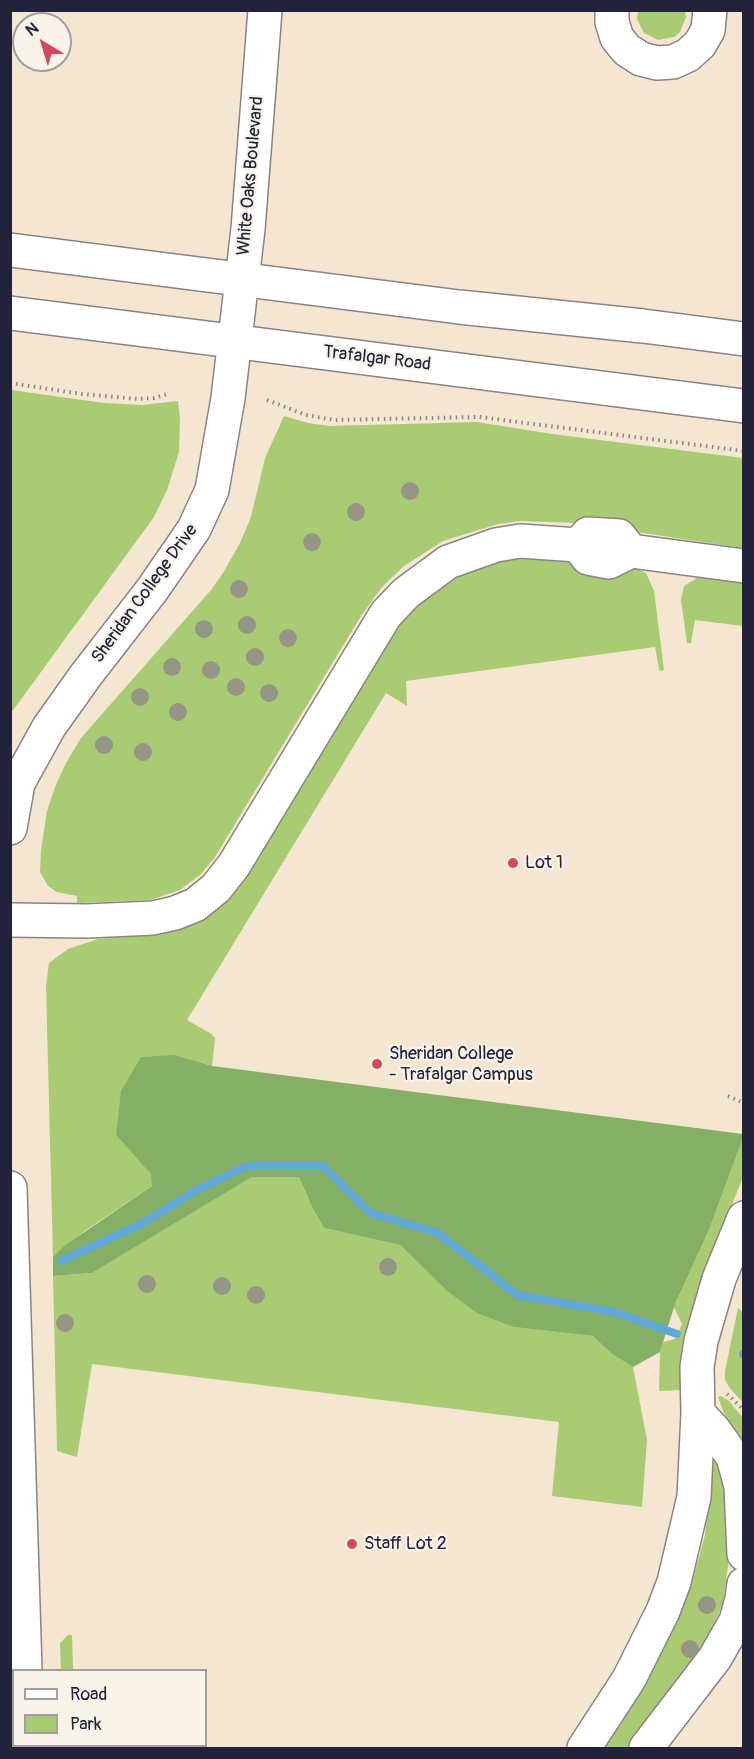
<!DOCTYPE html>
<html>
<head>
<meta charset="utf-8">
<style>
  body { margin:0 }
  #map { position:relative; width:754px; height:1759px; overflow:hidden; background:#f4e6d0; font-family:Pangolin,sans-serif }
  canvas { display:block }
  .frame { position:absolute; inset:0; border:12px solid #22223b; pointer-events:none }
  .legend { position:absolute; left:12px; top:1669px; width:195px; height:78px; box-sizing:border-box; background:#f7f3e8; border:2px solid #a29fa3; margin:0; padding:8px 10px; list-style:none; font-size:18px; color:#22223b }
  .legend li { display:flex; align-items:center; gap:12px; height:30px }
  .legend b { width:30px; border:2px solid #a29fa3 }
  .north { position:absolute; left:12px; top:12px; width:60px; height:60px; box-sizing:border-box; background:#f7f3e8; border:2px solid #a29fa3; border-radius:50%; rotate:322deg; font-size:16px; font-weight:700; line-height:24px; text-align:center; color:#22223b }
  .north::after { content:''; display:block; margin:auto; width:21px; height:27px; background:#d1495b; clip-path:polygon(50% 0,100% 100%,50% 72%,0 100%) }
</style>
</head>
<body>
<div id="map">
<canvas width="754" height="1759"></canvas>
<div class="frame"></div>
<ul class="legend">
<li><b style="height:8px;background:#fff"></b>Road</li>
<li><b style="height:16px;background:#a8cb74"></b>Park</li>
</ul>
<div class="north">N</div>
</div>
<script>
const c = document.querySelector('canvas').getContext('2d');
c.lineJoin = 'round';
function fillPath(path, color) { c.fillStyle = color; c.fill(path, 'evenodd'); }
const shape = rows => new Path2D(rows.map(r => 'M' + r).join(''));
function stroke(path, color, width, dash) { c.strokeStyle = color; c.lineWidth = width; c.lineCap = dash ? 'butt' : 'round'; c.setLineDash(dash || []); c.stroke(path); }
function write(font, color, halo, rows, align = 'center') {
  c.font = font + ' Pangolin,sans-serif'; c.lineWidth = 4.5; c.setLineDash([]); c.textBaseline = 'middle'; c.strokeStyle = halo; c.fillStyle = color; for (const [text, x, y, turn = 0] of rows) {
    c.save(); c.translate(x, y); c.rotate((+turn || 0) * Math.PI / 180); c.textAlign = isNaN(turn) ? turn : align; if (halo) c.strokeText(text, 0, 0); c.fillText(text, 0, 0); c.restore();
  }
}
fillPath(shape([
  [638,11,685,11,686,17,680,32,674,37,658,40,644,33,637,19],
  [11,390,104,403,142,405,178,401,180,419,179,452,167,490,154,517,11,713],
  [284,416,308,423,329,426,477,422,552,434,743,458,743,548,576,523,520,521,498,524,443,541,404,566,382,587,361,616,215,857,201,874,180,890,150,900,77,903,77,896,57,892,48,886,40,872,41,850,47,811,55,787,66,763,81,738,211,590,223,573,240,543,251,517,265,458],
  [550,556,631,566,646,573,654,591,664,670,660,671,659,669,655,647,406,681,407,706,386,693,187,1020,210,1033,215,1038,212,1066,176,1055,116,1135,152,1174,152,1186,86,1230,53,1257,46,986,49,963,68,949,98,939,146,934,185,926,398,626,433,591,468,571,501,561],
  [700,576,743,581,743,626,695,620,691,643,687,643,681,600,684,586],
  [743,1138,743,1177,704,1275,681,1390,659,1391,660,1352,663,1342,675,1339,682,1324,674,1307,675,1304,709,1230],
  [252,1177,299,1177,312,1207,324,1228,400,1245,446,1290,514,1327,594,1336,612,1354,633,1367,647,1440,642,1507,552,1496,559,1422,92,1364,77,1457,57,1451,53,1276,92,1273],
  [738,1308,743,1312,743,1403,729,1387,725,1380,725,1371],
  [721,1396,729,1401,743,1418,743,1454,723,1411,718,1397],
  [719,1459,723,1466,730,1551,723,1604,701,1652,631,1748,603,1748,643,1685,676,1620,693,1579,705,1535,714,1460],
  [68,1635,72,1635,73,1670,61,1670,60,1643]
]), '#a8cb74');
fillPath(shape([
  [176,1055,212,1066,743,1134,743,1138,709,1230,675,1304,660,1352,633,1367,612,1354,593,1336,514,1327,477,1313,446,1290,400,1245,324,1228,312,1207,299,1177,252,1177,92,1273,53,1276,53,1257,64,1246,152,1186,151,1174,116,1135,121,1091,141,1057]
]), '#86af66');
stroke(shape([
  [61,1261,143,1223,193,1192,247,1166,323,1166,370,1213,438,1233,517,1295,614,1312,677,1334],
  [743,1354,744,1354]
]), '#60a8d7', 8);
const minor = shape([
  [612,10,612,22,617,38,627,50,641,59,657,63,673,62,688,55,700,44,708,30,710,10],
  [578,545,588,558,609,562,631,551,744,566],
  [578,545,588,534,619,536,631,551],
  [10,828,18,783,49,727,86,675,152,590,194,529,212,490,228,398,248,229,265,10],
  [10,920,87,921,153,918,175,913,195,905,216,888,234,865,386,614,406,593,448,562,496,545,520,541,578,545],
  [10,1188,25,1670],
  [698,1413,714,1430,733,1457,741,1486,744,1554],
  [27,1746,27,1748],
  [584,1748,629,1679,663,1611,674,1582,694,1497,698,1413,697,1367,701,1341,719,1279,744,1218],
  [646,1748,715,1658,736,1621,742,1599,744,1584]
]);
const major = shape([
  [10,250,459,307,643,326,744,339],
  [10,313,744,406]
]);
stroke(minor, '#8b8486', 36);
stroke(major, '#8b8486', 36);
stroke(shape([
  [10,383,82,394,138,399,154,398,170,393],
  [267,400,306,415,334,420,479,417,744,451],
  [728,1096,744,1103],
  [727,1394,744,1410]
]), '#8b8486', 4, [1.5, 4.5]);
stroke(minor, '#fff', 33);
stroke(major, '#fff', 33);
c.fillStyle = '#969687';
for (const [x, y] of [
  [410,491],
  [356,512],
  [312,542],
  [239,589],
  [247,625],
  [204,629],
  [288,638],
  [255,657],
  [172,667],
  [211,670],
  [236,687],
  [269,693],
  [140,697],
  [178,712],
  [104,745],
  [143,752],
  [388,1267],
  [147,1284],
  [222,1286],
  [256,1295],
  [65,1323],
  [707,1605],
  [690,1649]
]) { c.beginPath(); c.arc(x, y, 9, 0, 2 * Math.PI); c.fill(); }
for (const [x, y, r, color] of [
  [513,863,6,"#d1495b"],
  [377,1064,6,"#d1495b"],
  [352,1544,6,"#d1495b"]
]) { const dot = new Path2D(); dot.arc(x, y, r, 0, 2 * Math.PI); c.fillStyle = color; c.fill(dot); stroke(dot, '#f7f3e8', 2); }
write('18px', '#22223b', '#f7f3e8', [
  ["White Oaks Boulevard",251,176,-85],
  ["Trafalgar Road",377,359,7],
  ["Sheridan College Drive",145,594,-54]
]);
write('18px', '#22223b', '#f7f3e8', [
  ["Lot 1",525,863],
  ["Sheridan College",389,1054],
  ["- Trafalgar Campus",389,1075],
  ["Staff Lot 2",364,1544]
], 'left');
</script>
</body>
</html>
